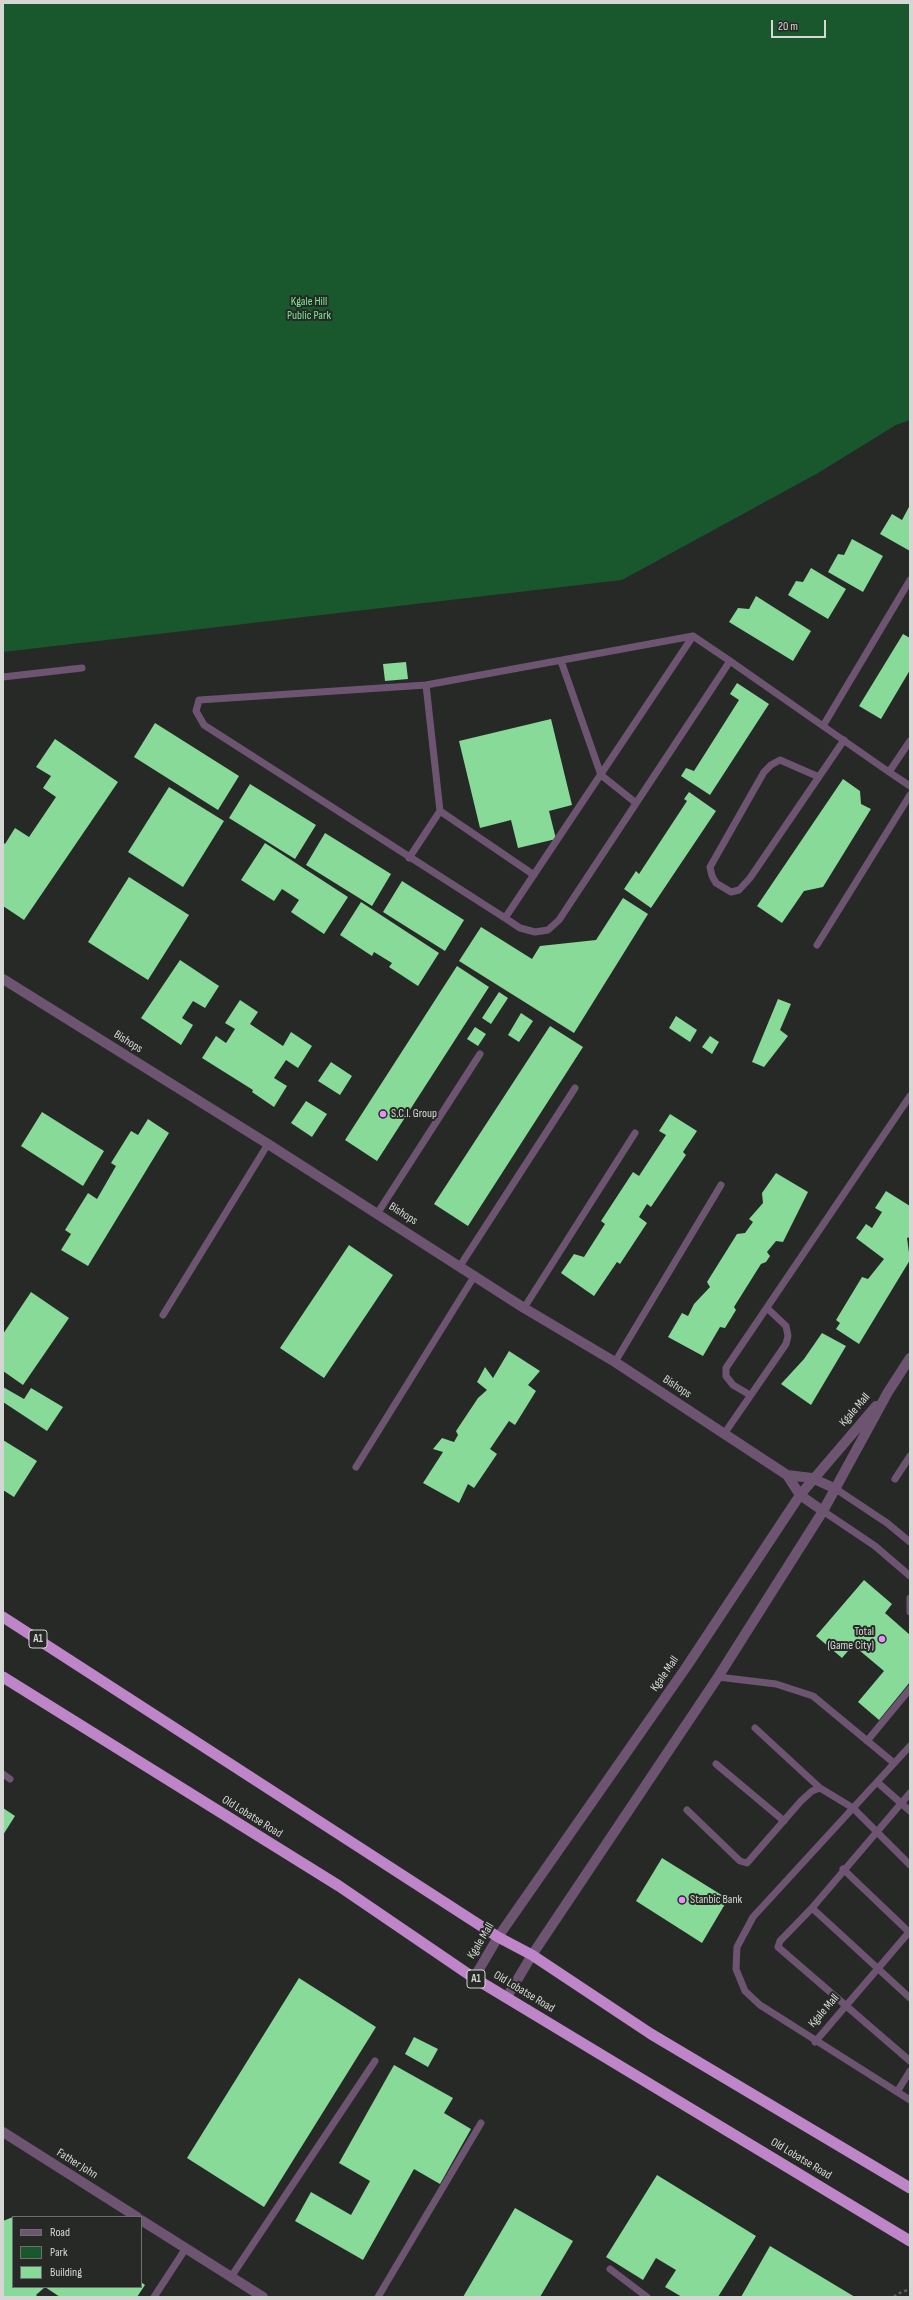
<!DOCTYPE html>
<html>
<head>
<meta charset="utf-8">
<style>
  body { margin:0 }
  #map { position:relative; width:913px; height:2300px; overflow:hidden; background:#262926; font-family:"Sofia Sans Condensed",sans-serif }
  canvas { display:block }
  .frame { position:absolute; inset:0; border:4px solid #d5d7d5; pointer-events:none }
  .legend { position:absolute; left:12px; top:2216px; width:130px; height:72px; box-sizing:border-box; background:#262926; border:1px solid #6c6f6c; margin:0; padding:5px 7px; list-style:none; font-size:12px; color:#d5d7d5 }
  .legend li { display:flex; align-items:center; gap:8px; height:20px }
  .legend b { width:20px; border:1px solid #6c6f6c }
  .scale { position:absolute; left:771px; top:20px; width:55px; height:18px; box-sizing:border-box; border:2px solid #d5d7d5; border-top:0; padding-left:5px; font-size:12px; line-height:14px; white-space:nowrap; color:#d5d7d5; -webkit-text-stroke:3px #262926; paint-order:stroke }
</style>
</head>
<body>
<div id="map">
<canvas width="913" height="2300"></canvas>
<div class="frame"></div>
<ul class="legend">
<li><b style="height:5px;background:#6d5471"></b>Road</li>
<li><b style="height:11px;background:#19582c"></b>Park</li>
<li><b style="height:11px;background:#87da98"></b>Building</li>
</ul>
<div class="scale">20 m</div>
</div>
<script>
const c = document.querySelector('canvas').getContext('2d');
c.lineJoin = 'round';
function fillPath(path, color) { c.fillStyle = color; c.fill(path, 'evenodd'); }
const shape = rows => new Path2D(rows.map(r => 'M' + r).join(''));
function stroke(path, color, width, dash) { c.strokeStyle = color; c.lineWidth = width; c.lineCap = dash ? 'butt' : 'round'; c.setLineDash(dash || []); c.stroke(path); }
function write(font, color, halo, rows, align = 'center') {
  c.font = font + ' "Sofia Sans Condensed",sans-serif'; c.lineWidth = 4; c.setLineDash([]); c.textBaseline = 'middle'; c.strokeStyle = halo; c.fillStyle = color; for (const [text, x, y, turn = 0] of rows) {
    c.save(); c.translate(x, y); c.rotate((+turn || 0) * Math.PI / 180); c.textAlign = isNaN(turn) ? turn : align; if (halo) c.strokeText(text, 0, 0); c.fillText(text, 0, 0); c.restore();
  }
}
fillPath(shape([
  [3,3,910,3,910,420,896,425,818,473,622,580,3,652]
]), '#19582c');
fillPath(shape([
  [910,505,910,551,880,534,892,514,902,520],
  [852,539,883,556,863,592,828,572,838,554,844,555],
  [811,568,846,589,828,619,788,595,796,581,803,582],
  [756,596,811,631,793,661,729,622,738,608,749,609],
  [903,634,910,638,910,670,881,719,859,706],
  [406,662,408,679,385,681,383,664],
  [737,683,769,704,710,795,681,776,686,768,694,771,739,700,730,694],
  [551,719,572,805,549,811,556,839,518,848,511,820,480,828,459,741],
  [155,723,239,776,218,810,134,757],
  [55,739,118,782,24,920,3,906,3,842,5,844,15,828,29,837,56,797,43,788,51,776,36,767],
  [843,779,860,791,861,804,871,809,823,887,804,891,782,923,757,906],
  [250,784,316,825,295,859,229,818],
  [169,787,224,821,183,887,128,852],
  [689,792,716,811,651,908,624,889,636,871,639,874,687,801,684,799],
  [325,833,391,874,372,906,306,865],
  [265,843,348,897,324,934,291,912,299,900,282,889,274,901,241,880],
  [129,877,189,915,148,980,88,942],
  [402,881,464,920,445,951,383,912],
  [623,898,648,914,574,1033,459,961,481,927,532,959,540,946,596,940],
  [361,902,439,953,418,986,389,967,392,963,374,952,372,956,340,935],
  [180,960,219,986,205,1008,193,1001,182,1018,193,1025,181,1045,141,1018],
  [457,966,489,987,377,1161,345,1140],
  [499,992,508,998,491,1024,482,1018],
  [778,999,791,1004,780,1030,788,1036,764,1067,752,1062],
  [240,1000,258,1012,250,1024,283,1046,291,1032,312,1046,298,1068,286,1060,274,1078,287,1086,274,1107,252,1092,253,1090,202,1058,216,1036,226,1043,235,1029,225,1023],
  [521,1013,533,1021,519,1042,508,1035],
  [676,1016,697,1030,690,1042,669,1028],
  [550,1026,583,1047,468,1226,434,1204],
  [475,1027,486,1034,478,1046,467,1039],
  [710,1036,719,1042,712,1054,702,1047],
  [331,1062,352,1076,340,1095,318,1081],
  [306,1101,327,1114,312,1137,291,1123],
  [42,1112,104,1151,83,1186,21,1146],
  [670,1114,697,1131,683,1152,686,1155,651,1207,647,1204,639,1217,647,1223,620,1264,617,1262,594,1296,561,1273,574,1254,584,1257,605,1224,601,1221,633,1172,639,1176,666,1135,659,1131],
  [148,1119,169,1133,88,1266,61,1250,71,1234,65,1230,88,1193,97,1199,116,1166,111,1163,131,1131,138,1135],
  [776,1173,808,1192,783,1242,776,1241,767,1252,770,1256,766,1262,761,1264,734,1307,736,1310,725,1328,720,1327,703,1356,668,1337,682,1313,688,1316,694,1304,710,1287,707,1282,737,1234,745,1233,753,1222,749,1219,763,1203,762,1193],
  [886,1191,910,1206,910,1237,907,1238,910,1260,859,1344,836,1329,840,1323,836,1320,862,1277,868,1279,884,1259,856,1238,866,1224,872,1228,882,1212,875,1208],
  [349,1245,393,1275,324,1378,280,1348],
  [31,1292,69,1318,23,1385,3,1371,3,1334],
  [822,1333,846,1346,811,1405,781,1384,804,1359],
  [509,1351,540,1371,528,1385,536,1391,515,1425,509,1421,490,1449,497,1454,474,1488,468,1484,459,1503,423,1483,443,1452,433,1449,442,1438,454,1442,458,1435,456,1431,478,1398,487,1390,477,1382,485,1367,493,1378],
  [3,1387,24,1399,31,1388,63,1407,47,1431,3,1402],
  [3,1440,37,1461,14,1497,3,1490],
  [864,1580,892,1604,885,1613,910,1635,910,1682,879,1720,858,1702,884,1671,853,1645,842,1658,816,1636],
  [3,1808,15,1816,3,1835],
  [662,1858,728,1899,702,1943,636,1901],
  [299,1978,376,2027,264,2207,187,2158],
  [414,2037,438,2049,428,2067,405,2054],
  [394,2065,453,2098,444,2113,471,2129,440,2184,414,2169,363,2260,295,2221,311,2192,351,2215,370,2181,339,2163],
  [657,2175,756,2236,718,2297,682,2297,665,2287,676,2270,656,2258,643,2280,606,2257],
  [515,2208,573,2241,540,2297,463,2297],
  [13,2217,13,2287,45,2287,36,2295,38,2297,3,2297,3,2221],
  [770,2246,855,2297,741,2297],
  [141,2282,145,2285,137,2297,60,2297,45,2287,141,2287]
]), '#87da98');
stroke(shape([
  [894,2297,897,2294,910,2289]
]), '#5b5e5b', 2.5, [3, 3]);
stroke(shape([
  [561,661,601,775,636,803],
  [730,661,559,920,548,930,535,932,520,928,505,918,204,725,196,711,199,700,426,685,693,636,730,661,823,726,889,772,910,786],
  [3,677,82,668],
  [426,685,440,811,534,875],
  [823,726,910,580],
  [889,772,910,741],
  [819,777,780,760,771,765,764,772,710,867,712,876,716,883,731,892,739,890,750,878,844,740],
  [409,858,440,811],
  [505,918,693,636],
  [817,945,910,795],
  [377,1214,480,1054],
  [460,1266,575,1088],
  [524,1308,635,1133],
  [163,1315,268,1144],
  [615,1362,721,1185],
  [750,1395,733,1385,726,1376,726,1368,910,1096],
  [724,1434,786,1344,788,1336,786,1326,767,1308],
  [356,1467,475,1275],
  [895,1479,910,1456],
  [836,1489,887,1523,910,1542],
  [823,1511,875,1546,910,1576],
  [910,1598,910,1612],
  [718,1677,776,1684,813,1696,894,1763],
  [755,1728,820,1788],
  [867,1741,910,1689],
  [910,1746,753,1917,737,1947,736,1969,745,1991,760,2005,910,2100],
  [716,1764,784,1821],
  [3,1774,10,1779],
  [877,1782,910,1811],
  [910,1793,812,1908,780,1941,778,1947,910,2061],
  [687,1810,740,1861,747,1863,801,1801,812,1791,820,1788,853,1808,910,1865],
  [843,1869,910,1933],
  [812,1908,910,1998],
  [815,2042,910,1931],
  [897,2092,910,2071],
  [610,2269,647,2297],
  [231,2277,375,2061],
  [154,2297,186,2248],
  [378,2297,481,2123]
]), '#6d5471', 7);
stroke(shape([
  [3,979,268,1144,524,1308,615,1362,787,1475,800,1495,823,1511],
  [787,1475,812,1478,836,1489],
  [474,1978,498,1937,687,1666,800,1495,876,1406],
  [507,1997,532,1955,718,1677,823,1511,888,1392,910,1358],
  [3,2132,137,2217],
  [141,2220,263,2297]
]), '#6d5471', 10);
stroke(shape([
  [3,1617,498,1937,532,1955,651,2034,910,2188],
  [3,1677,339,1886,474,1978,910,2241]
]), '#be86c8', 11);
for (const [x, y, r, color] of [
  [383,1114,4,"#eb8dfc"],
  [882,1639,4,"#eb8dfc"],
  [682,1900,4,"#eb8dfc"]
]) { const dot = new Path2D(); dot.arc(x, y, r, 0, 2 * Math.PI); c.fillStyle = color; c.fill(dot); stroke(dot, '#262926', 1.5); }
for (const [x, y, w] of [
  [38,1639,18],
  [476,1979,18]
]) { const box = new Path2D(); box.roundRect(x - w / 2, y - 9, w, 18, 3); c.fillStyle = '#262926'; c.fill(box); stroke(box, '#d5d7d5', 1); }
write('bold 11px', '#d5d7d5', null, [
  ["A1",38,1639],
  ["A1",476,1979]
]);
write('12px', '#7de895', '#262926', [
  ["Kgale Hill",309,302],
  ["Public Park",309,316]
]);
write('12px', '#d5d7d5', '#262926', [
  ["Bishops",128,1042,32],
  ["Bishops",403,1214,32],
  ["Bishops",677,1387,33],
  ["Kgale Mall",855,1410,-49],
  ["Kgale Mall",665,1674,-55],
  ["Old Lobatse Road",252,1817,32],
  ["Kgale Mall",481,1941,-59],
  ["Old Lobatse Road",524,1992,31],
  ["Kgale Mall",824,2011,-49],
  ["Old Lobatse Road",801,2159,31],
  ["Father John",77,2164,32]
]);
write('12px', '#d5d7d5', '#262926', [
  ["S.C.I. Group",391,1114],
  ["Total",874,1632,"right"],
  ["(Game City)",874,1646,"right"],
  ["Stanbic Bank",690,1900]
], 'left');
</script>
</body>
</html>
